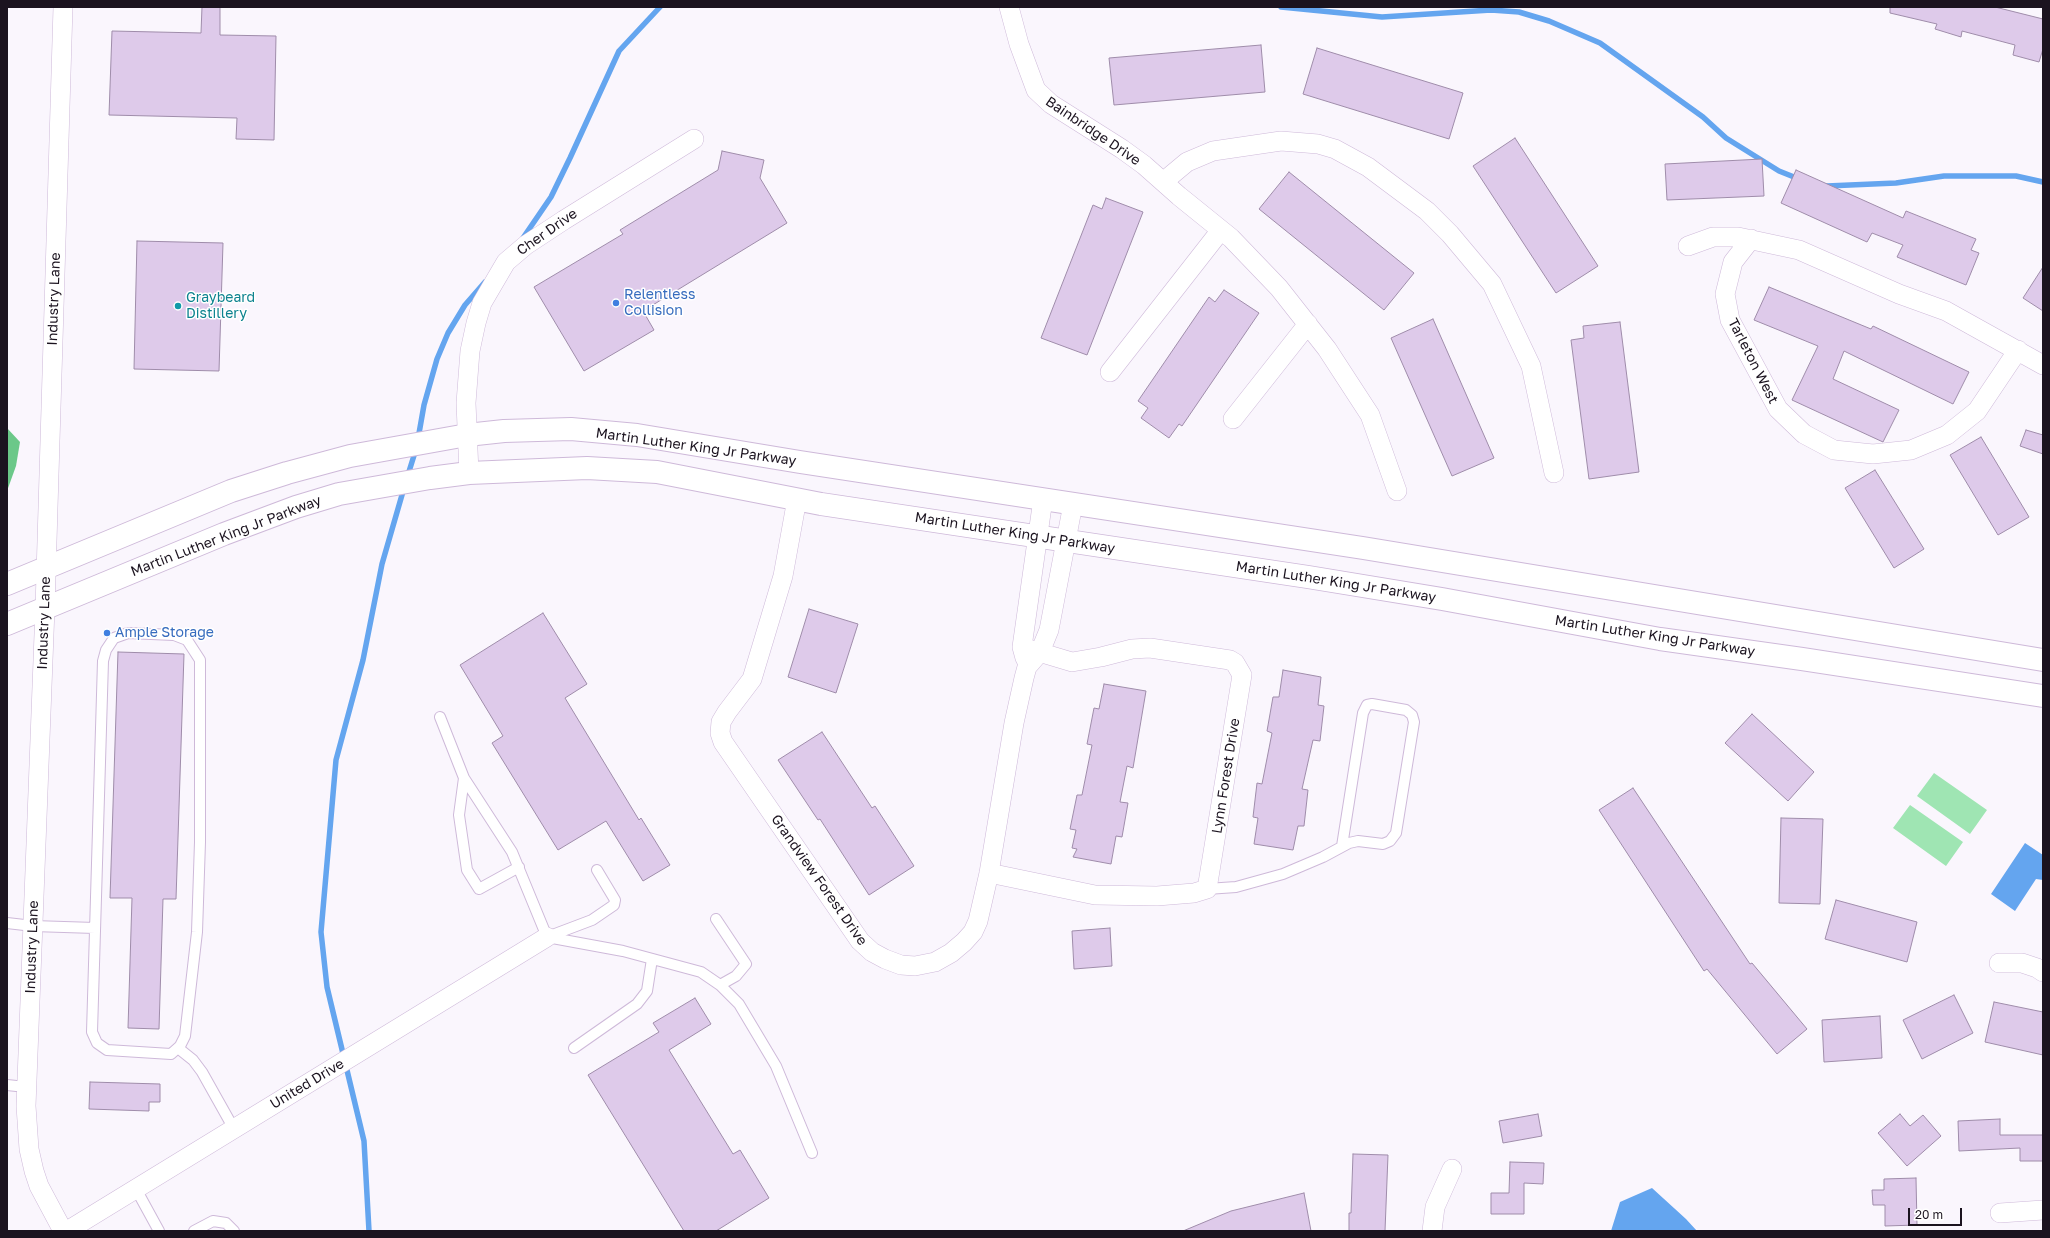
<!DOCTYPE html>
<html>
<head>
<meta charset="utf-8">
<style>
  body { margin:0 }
  #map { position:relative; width:2050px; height:1238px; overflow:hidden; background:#faf6fd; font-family:"Golos Text",sans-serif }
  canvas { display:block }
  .frame { position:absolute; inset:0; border:8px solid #1b131f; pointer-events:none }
  .scale { position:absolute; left:1908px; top:1208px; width:54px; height:18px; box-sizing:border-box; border:2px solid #1b131f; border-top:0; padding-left:5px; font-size:12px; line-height:14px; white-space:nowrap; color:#1b131f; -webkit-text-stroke:3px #fff; paint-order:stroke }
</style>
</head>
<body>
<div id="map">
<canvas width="2050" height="1238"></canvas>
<div class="frame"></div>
<div class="scale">20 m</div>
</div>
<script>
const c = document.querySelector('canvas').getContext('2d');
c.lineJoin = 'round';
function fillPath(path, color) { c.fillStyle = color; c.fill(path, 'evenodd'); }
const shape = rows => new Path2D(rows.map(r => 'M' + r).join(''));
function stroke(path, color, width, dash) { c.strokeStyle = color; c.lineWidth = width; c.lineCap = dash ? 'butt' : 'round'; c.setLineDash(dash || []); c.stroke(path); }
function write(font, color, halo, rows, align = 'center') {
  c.font = font + ' "Golos Text",sans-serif'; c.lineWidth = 3; c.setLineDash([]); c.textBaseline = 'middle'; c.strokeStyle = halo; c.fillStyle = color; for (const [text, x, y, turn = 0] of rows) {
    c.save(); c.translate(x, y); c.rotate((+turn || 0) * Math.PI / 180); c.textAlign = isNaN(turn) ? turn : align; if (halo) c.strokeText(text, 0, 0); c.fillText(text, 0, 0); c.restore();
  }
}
fillPath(shape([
  [1934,773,1987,810,1970,834,1917,796],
  [1910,805,1963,842,1946,866,1893,828]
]), '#9fe5b3');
fillPath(shape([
  [7,428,20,442,16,466,7,491]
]), '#6bc889');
fillPath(shape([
  [2025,843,2043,855,2043,880,2036,879,2015,911,1991,894],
  [1652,1188,1686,1219,1697,1231,1611,1231,1620,1202]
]), '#64a5ef');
stroke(shape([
  [1281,7,1382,17,1491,10,1519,12,1549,21,1600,43,1703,117,1726,138,1779,171,1799,179],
  [1827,186,1896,183,1944,176,2016,176,2043,182],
  [523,238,551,197,570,158,619,51,660,7],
  [418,439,424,405,437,359,448,333,465,305,485,282],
  [407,478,416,449],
  [369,1231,364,1141,327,987,321,932,336,760,363,660,382,564,404,488]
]), '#64a5ef', 5.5);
const building = shape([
  [202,7,220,7,220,35,276,36,274,140,236,139,237,118,109,115,112,31,201,33,202,7],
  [1890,7,1995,7,2043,19,2043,49,2039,62,2013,55,2015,45,1962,31,1961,37,1935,29,1937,24,1890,13,1890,7],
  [1261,45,1265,92,1114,105,1109,58,1261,45],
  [1317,48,1463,93,1449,139,1303,94,1317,48],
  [1515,138,1598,266,1556,293,1473,166,1515,138],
  [722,151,764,160,760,178,787,223,643,311,654,330,584,371,534,287,623,234,620,230,718,170,722,151],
  [1762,159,1764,196,1667,200,1665,164,1762,159],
  [1796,170,1903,218,1906,211,1976,239,1971,250,1979,253,1966,285,1897,257,1903,245,1872,233,1867,242,1781,203,1796,170],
  [1289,172,1414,273,1384,310,1259,209,1289,172],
  [1106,198,1143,212,1087,355,1041,338,1093,205,1102,209,1106,198],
  [137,241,223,243,219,371,134,369,137,241],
  [2043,267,2043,311,2023,298,2043,267],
  [1769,287,1871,329,1873,326,1969,372,1953,404,1844,351,1833,379,1899,410,1883,442,1792,400,1818,346,1754,320,1769,287],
  [1224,290,1259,313,1182,426,1179,424,1169,438,1141,418,1148,408,1138,401,1209,297,1215,302,1224,290],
  [1433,319,1494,458,1452,476,1391,338,1433,319],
  [1620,322,1639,472,1589,479,1571,340,1584,338,1583,326,1620,322],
  [2026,430,2043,435,2043,454,2020,446,2026,430],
  [1981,437,2029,517,1998,535,1950,455,1981,437],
  [1875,470,1924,549,1894,568,1845,488,1875,470],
  [809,609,858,624,836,693,788,677,809,609],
  [543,613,587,684,565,698,639,820,641,818,670,865,643,881,606,821,558,850,492,743,503,736,460,665,543,613],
  [118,652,184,654,176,899,163,899,159,1029,128,1028,132,898,110,898,118,652],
  [1283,670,1321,677,1318,705,1324,706,1320,741,1313,740,1302,789,1308,790,1304,826,1298,826,1293,850,1254,844,1258,818,1253,817,1257,783,1262,784,1272,733,1267,731,1273,697,1279,697,1283,670],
  [1104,684,1146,691,1133,768,1127,766,1120,802,1128,803,1122,837,1116,836,1111,864,1073,857,1077,849,1072,848,1076,830,1070,829,1077,795,1082,795,1092,745,1087,744,1094,708,1099,709,1104,684],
  [1752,714,1814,772,1788,801,1725,743,1752,714],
  [822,732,872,808,875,806,914,866,869,895,820,819,818,820,778,760,822,732],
  [1633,788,1750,964,1752,963,1807,1029,1777,1054,1707,969,1704,971,1599,810,1633,788],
  [1781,818,1823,819,1820,904,1779,903,1781,818],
  [1836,900,1917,922,1907,962,1825,939,1836,900],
  [1110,928,1112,966,1074,969,1072,931,1110,928],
  [1954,995,1973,1033,1922,1059,1903,1020,1954,995],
  [695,998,711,1024,669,1050,733,1154,740,1150,769,1198,716,1231,684,1231,588,1075,659,1032,653,1023,695,998],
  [1994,1002,2043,1012,2043,1055,1985,1042,1994,1002],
  [1880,1016,1882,1058,1824,1062,1822,1020,1880,1016],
  [90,1082,160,1084,160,1102,149,1102,149,1111,89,1109,90,1082],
  [1538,1114,1542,1136,1503,1143,1499,1121,1538,1114],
  [1900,1114,1910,1126,1923,1115,1941,1136,1907,1166,1878,1133,1900,1114],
  [2000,1119,2000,1135,2043,1135,2043,1161,2020,1161,2020,1148,1959,1151,1958,1121,2000,1119],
  [1353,1154,1388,1155,1385,1231,1349,1231,1349,1213,1351,1213,1353,1154],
  [1510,1162,1544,1163,1543,1184,1524,1183,1524,1214,1491,1214,1491,1193,1509,1193,1510,1162],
  [1916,1178,1917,1225,1885,1226,1885,1205,1873,1205,1872,1190,1884,1190,1884,1179,1916,1178],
  [1304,1193,1311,1231,1183,1231,1231,1211,1304,1193]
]);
fillPath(building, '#decaea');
stroke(building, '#9f8caa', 1);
const lane = shape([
  [128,633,174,635,187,640,200,660,200,842,197,932,185,1036,180,1046,171,1054,107,1050,97,1043,92,1032,103,661,106,650,114,638,128,633],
  [440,717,464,778,512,852,547,937],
  [464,778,459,815,467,870,479,889,519,867],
  [1207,889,1236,887,1283,874,1323,857,1349,843,1358,841,1383,844,1390,841,1396,833,1414,722,1412,715,1406,710,1372,704,1367,705,1363,713,1342,846],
  [716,919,746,964,736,976,720,985],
  [7,923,33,926,95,928],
  [547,937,623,951,701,972,720,985,739,1004,776,1066,812,1153],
  [547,937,592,920,614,905,615,900,597,870],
  [178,1048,193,1060,202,1072,234,1129],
  [574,1048,637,1004,647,991,652,959],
  [7,1085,26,1087],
  [136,1189,159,1231],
  [194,1231,213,1221,226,1223,234,1231]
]);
const street = shape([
  [1009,7,1019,44,1036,90,1051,104,1122,149,1144,165,1179,196,1231,238,1279,288,1327,349,1370,415,1397,491],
  [1163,182,1187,162,1213,151,1281,141,1318,144,1335,149,1368,167,1427,211,1450,234,1492,284,1531,366,1554,473],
  [1751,239,1733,262,1725,294,1730,320,1778,409,1804,434,1834,450,1873,454,1911,450,1947,435,1977,411,2018,350],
  [1688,246,1713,237,1738,237,1799,250,1899,294,1946,311,2043,365],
  [1110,372,1221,230],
  [1233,419,1308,324],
  [469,473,466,403,470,351,476,323,482,303,506,262,526,245,564,220,694,139],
  [797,499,783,576,752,679,727,712,721,722,720,733,723,742,860,941,872,952,885,959,901,965,915,966,935,962,951,953,964,942,973,932,978,921,989,873,1014,723,1024,678,1027,667,1040,652,1049,630,1073,504],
  [1025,658,1022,647,1043,499],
  [989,873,1095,895,1157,896,1194,893,1207,889,1242,675,1235,663,1230,660,1150,648,1132,649,1101,657,1072,662,1022,647],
  [1999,963,2022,963,2037,968,2043,972],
  [2000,1213,2043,1210],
  [63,1231,39,1186,34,1171,29,1149,26,1106,45,608,63,7],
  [67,1231,547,937],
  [1432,1231,1435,1207,1452,1169]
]);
const primary = shape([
  [7,584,231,491,287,473,350,456,467,435,504,431,571,429,637,435,800,462,1363,548,2043,660],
  [7,624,224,534,296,507,339,494,430,478,469,473,587,468,657,472,821,504,1308,577,1442,599,1660,639,1802,659,2043,696]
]);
stroke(lane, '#ceb9d9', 12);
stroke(street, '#ceb9d9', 20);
stroke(primary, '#ceb9d9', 24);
stroke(lane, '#fff', 10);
stroke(street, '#fff', 19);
stroke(primary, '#fff', 22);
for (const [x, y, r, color] of [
  [616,303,4,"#3f7fe0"],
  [178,306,4,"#0f9aa8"],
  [107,633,4,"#3f7fe0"]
]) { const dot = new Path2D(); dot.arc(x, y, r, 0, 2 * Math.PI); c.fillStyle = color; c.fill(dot); stroke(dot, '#fff', 1.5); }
write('14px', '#1b131f', '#fff', [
  ["Bainbridge Drive",1093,131,34],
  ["Cher Drive",547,232,-35],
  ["Industry Lane",54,299,-88],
  ["Tarleton West",1753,361,63],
  ["Martin Luther King Jr Parkway",696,447,8],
  ["Martin Luther King Jr Parkway",1015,533,9],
  ["Martin Luther King Jr Parkway",226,536,-21],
  ["Martin Luther King Jr Parkway",1336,582,9],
  ["Industry Lane",44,623,-88],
  ["Martin Luther King Jr Parkway",1655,636,9],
  ["Lynn Forest Drive",1226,776,-81],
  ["Grandview Forest Drive",819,880,55],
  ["Industry Lane",32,947,-88],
  ["United Drive",307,1084,-31]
]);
write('14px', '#366cbe', '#fff', [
  ["Relentless",624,295],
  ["Collision",624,311],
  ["Ample Storage",115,633]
], 'left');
write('14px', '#0d838f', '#fff', [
  ["Graybeard",186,298],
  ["Distillery",186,314]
], 'left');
</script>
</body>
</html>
